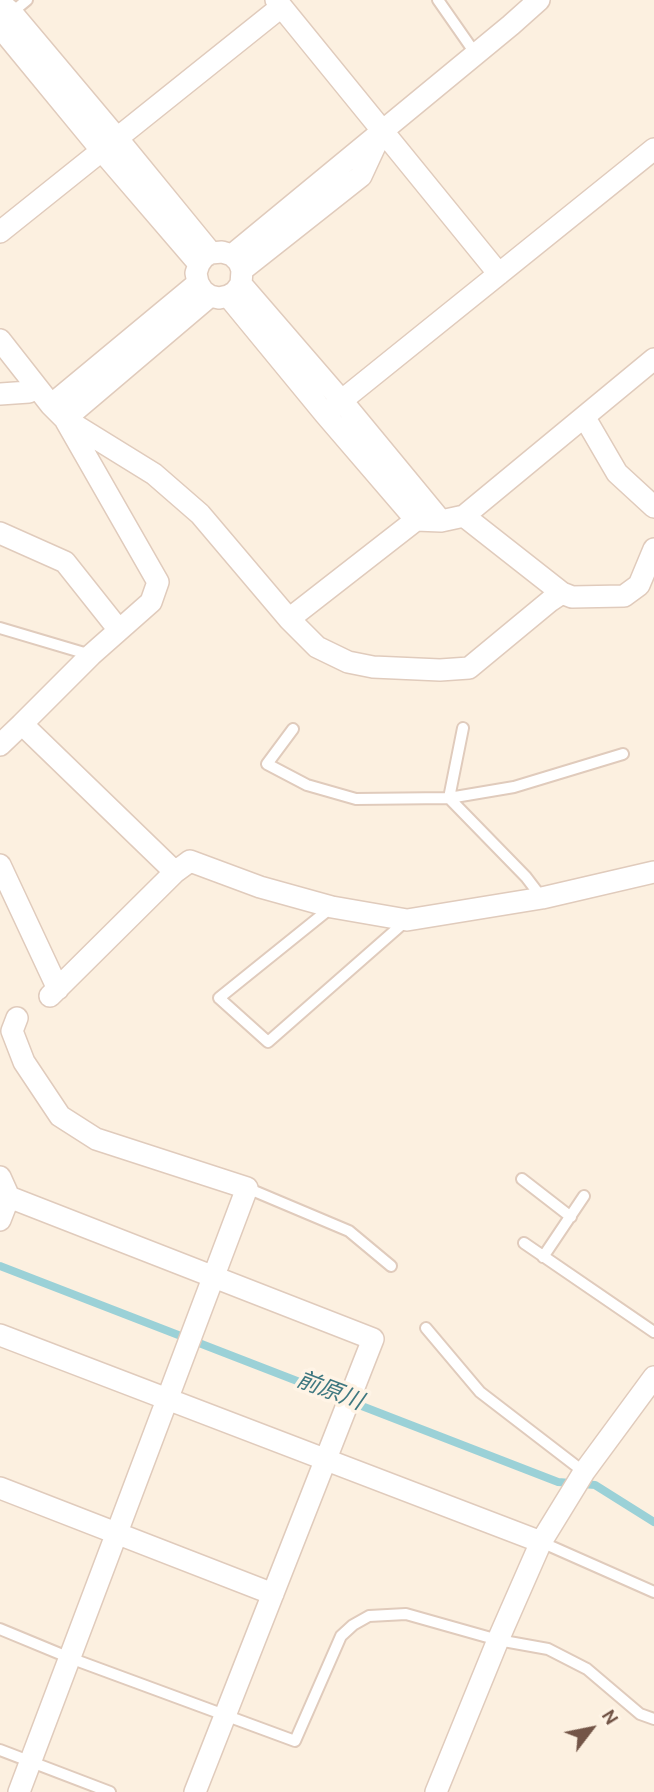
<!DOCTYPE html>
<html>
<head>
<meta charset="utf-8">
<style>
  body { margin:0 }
  #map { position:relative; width:654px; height:1792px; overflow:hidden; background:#fcf0e0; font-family:Overpass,sans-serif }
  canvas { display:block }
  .north { position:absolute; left:556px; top:1694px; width:70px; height:70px; -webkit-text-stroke:5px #fff4e6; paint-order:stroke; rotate:58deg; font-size:19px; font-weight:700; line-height:28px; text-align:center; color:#735547 }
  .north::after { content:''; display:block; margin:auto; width:24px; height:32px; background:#735547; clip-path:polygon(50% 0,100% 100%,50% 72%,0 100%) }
</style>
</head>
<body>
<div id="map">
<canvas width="654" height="1792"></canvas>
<div class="north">N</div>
</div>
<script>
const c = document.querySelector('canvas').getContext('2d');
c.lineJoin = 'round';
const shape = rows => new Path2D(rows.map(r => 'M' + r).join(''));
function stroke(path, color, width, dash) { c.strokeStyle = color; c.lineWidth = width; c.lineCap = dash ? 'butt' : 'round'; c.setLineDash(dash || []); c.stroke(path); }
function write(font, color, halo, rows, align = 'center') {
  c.font = font + ' Overpass,"Noto Sans JP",sans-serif'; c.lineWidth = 7; c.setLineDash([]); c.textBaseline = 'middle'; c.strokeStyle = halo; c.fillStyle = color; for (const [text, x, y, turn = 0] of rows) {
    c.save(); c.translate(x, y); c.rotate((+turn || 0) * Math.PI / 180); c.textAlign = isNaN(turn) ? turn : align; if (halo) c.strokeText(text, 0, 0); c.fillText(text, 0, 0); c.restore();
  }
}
stroke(shape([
  [0,1266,558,1482,595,1485,654,1522]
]), '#9bd1d7', 8);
const lane = shape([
  [438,0,475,53],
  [10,14,27,0],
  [0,628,91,655],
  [463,728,449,798,526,877,542,898],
  [293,729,267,764,307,785,356,799,449,798,514,787,623,754],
  [332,907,219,998,268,1042,407,920],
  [522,1179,571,1217],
  [247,1188,349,1231,391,1266],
  [524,1243,654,1332],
  [543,1257,584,1196],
  [426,1328,480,1392,584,1472],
  [541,1542,654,1592],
  [0,1629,70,1658,295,1741,341,1636,353,1625,369,1616,406,1614,498,1640,548,1649,587,1669,640,1714,654,1719],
  [0,1750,110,1792]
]);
const street = shape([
  [276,0,499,274],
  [0,3,12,13,117,138,211,253],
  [0,27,102,151,199,264],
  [0,232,281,7],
  [232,255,511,25,539,0],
  [242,270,239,262,232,255,222,252,211,253,204,257,199,264,196,273,198,283,203,291,210,296,219,298,228,296,235,292,241,284,242,270,361,176,380,135],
  [241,284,342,401,441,521],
  [228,296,325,414,416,520],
  [0,340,51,405,65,419,154,474,200,514,289,619,317,647,348,662,373,667,440,670,469,668,550,601,562,593],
  [0,394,29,392,36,387],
  [51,405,198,283],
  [325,414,654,149],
  [585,418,617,473,654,507],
  [65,419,210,296],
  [66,421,158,582,151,602,91,655,22,724,175,872],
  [464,516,654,359],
  [0,533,65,562,119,630],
  [289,619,416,520,441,521,464,516,562,593,572,597,624,596,639,585,654,549],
  [0,745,22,724],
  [0,865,58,989],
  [50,996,175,872,190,861,260,887,332,907,407,920,542,898,654,872],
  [17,1018,12,1031,24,1062,60,1116,96,1139,247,1188,19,1792],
  [0,1177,9,1197,373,1339,195,1792],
  [0,1220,9,1197],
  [0,1335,541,1542],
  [0,1488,273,1594],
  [436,1792,498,1640,541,1542,584,1472,654,1377]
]);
stroke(lane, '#e0cbbc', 14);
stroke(street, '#e0cbbc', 24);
stroke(lane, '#fff', 10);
stroke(street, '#fff', 21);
write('italic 23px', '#3f7880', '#fff4e6', [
  ["前原川",329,1393,21]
]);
</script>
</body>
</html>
